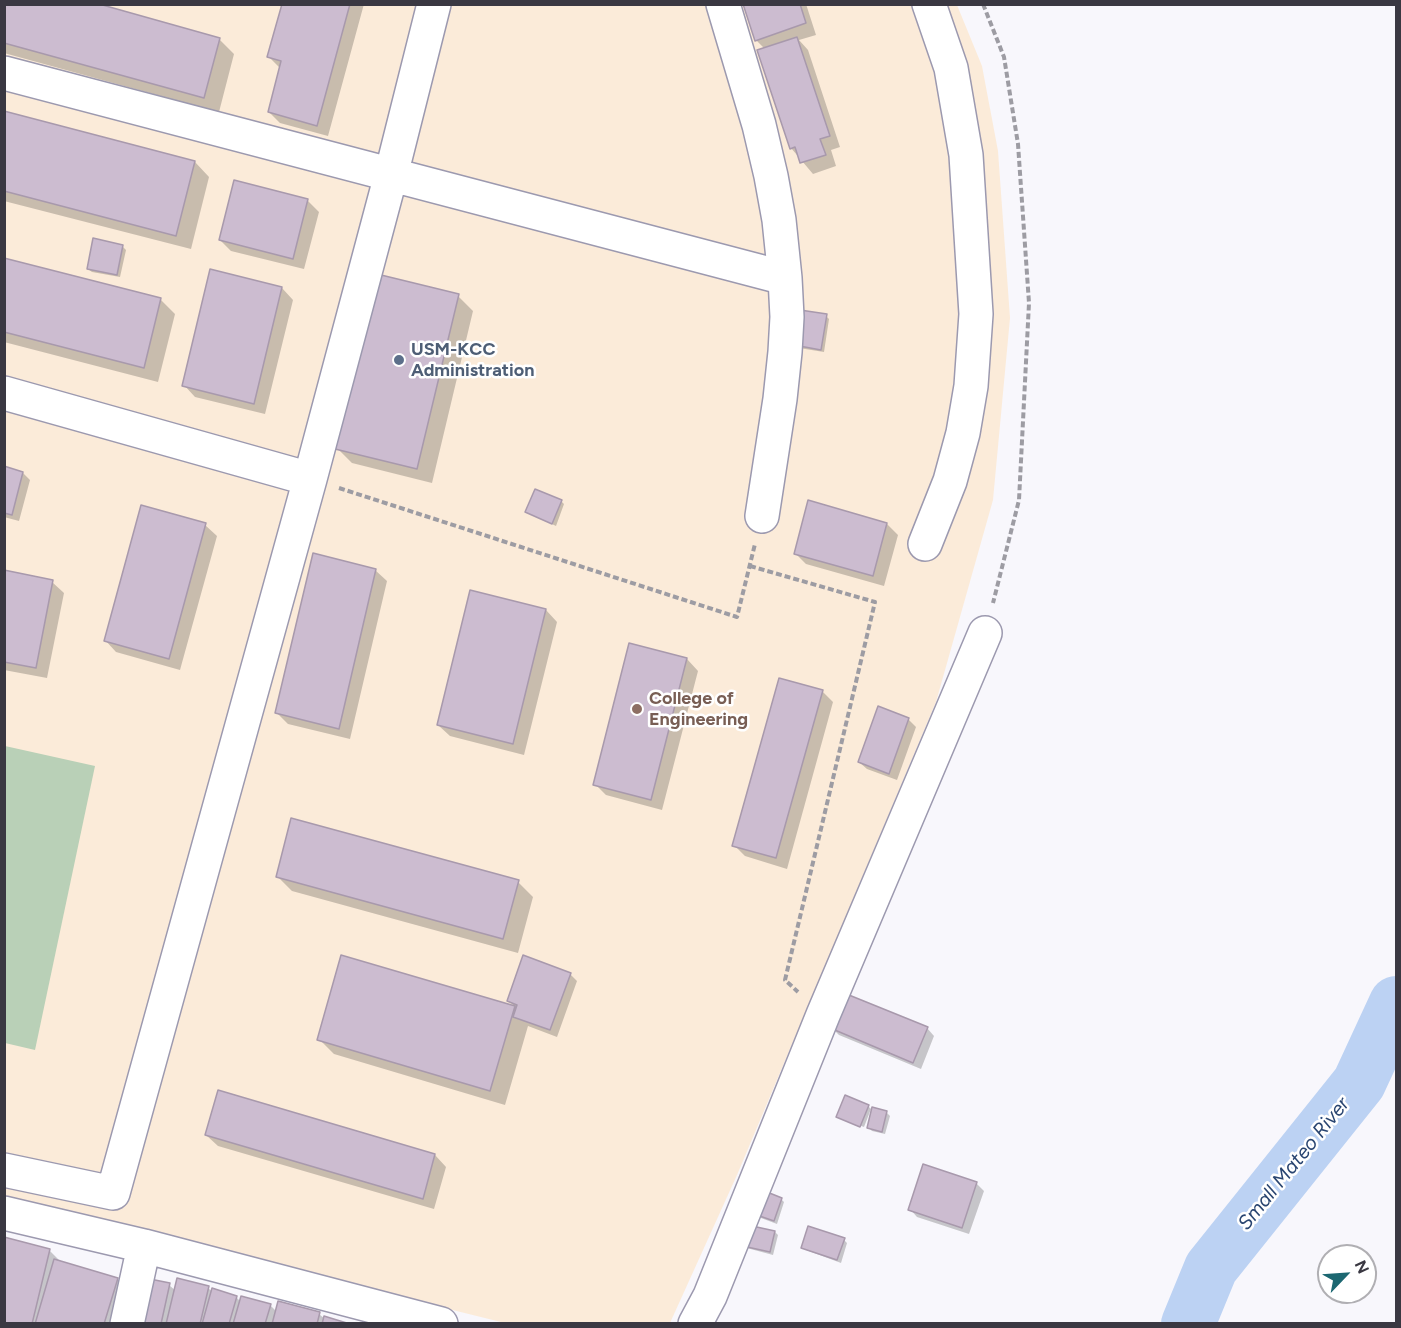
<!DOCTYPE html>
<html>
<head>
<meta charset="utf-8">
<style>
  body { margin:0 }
  #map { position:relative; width:1401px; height:1328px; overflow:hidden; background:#f8f7fc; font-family:Figtree,sans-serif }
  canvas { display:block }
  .frame { position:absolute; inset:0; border:6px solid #3a3842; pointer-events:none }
  .north { position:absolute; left:1317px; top:1244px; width:60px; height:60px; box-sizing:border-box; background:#fff; border:2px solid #b0afb3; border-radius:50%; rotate:65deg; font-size:16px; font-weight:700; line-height:24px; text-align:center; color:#3a3842 }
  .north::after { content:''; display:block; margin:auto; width:21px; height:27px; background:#1c6771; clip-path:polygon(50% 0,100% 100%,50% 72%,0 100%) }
</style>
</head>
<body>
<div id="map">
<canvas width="1401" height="1328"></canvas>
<div class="frame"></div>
<div class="north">N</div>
</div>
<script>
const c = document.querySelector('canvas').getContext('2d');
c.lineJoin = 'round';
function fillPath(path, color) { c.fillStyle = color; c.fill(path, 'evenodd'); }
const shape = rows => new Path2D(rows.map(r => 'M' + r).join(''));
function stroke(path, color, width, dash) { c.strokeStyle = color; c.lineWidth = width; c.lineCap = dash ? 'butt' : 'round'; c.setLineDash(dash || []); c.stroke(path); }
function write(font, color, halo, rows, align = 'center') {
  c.font = font + ' Figtree,sans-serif'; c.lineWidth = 5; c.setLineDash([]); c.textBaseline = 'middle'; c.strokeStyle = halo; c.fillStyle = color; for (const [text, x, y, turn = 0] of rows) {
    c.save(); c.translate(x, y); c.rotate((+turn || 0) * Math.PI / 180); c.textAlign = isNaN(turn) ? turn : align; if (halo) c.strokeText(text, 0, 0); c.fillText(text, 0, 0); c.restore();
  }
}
fillPath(shape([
  [5,5,957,5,982,66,998,151,1010,318,993,500,936,702,737,1175,670,1323,505,1323,5,1199]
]), '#fbebd9');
fillPath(shape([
  [5,746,95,766,35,1050,5,1043]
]), '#b9d0b7');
fillPath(shape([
  [4,4,219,39,234,54,219,112,4,53],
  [283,4,364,4,328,136,280,123,269,112,281,69,269,57],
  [744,4,806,4,816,35,799,40,808,50,840,147,831,150,836,166,813,174,791,148,765,49,756,40],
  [4,112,195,162,209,177,191,249,4,201],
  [307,200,319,212,304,269,231,251,220,240],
  [122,246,126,250,120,277,92,272,88,269],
  [4,260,160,299,175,314,158,382,4,342],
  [211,271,282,288,293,300,265,414,195,397,184,385],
  [458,296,473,311,432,483,352,463,337,448],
  [826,316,829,319,824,352,799,348],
  [4,468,23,473,30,480,19,521,4,517],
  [561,501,564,504,556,526,527,512],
  [887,524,898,535,884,586,806,564,795,553],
  [205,525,217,536,180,670,116,652,105,640],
  [375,570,387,581,350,739,288,724,277,713],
  [4,576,52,582,64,593,47,678,4,670],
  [546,610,557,622,524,755,450,736,438,725],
  [630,645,687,659,698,671,662,810,606,795,595,784],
  [822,691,833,702,787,869,745,856,734,845],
  [908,719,916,727,897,780,867,769,859,762],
  [277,876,518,882,533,897,518,953,292,891],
  [342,957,516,1008,508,1000,570,974,577,981,557,1037,528,1026,505,1105,334,1054,319,1039],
  [832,1028,927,1028,934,1036,921,1069,839,1035],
  [219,1092,435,1155,446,1167,434,1209,218,1146,206,1135],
  [868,1106,871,1109,864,1127,837,1117],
  [886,1112,890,1116,885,1134,872,1131,869,1128],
  [924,1166,977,1184,984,1191,969,1234,917,1217,910,1209],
  [781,1199,784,1202,777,1224,753,1215],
  [775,1232,778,1235,773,1255,743,1247],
  [844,1240,847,1243,841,1263,806,1250,803,1247],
  [49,1250,61,1262,117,1279,128,1290,119,1324,4,1324],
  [169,1285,176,1291,208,1288,213,1292,236,1297,241,1302,270,1305,277,1312,319,1314,325,1319,345,1324,131,1324]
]), '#0003');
stroke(shape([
  [1188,1324,1211,1268,1359,1083,1396,1003]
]), '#bcd2f3', 54);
const building = shape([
  [4,4,99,4,220,38,204,98,4,43,4,4],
  [282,4,350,4,317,126,268,112,281,61,267,57,282,4],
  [743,4,800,4,806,23,755,41,743,4],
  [797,37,830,136,820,139,826,155,800,163,795,147,790,149,757,50,797,37],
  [4,111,195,161,176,236,4,191,4,111],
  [234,180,308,199,293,259,219,240,234,180],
  [93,238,123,245,117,275,87,269,93,238],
  [4,258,161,298,144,368,4,332,4,258],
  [210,269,282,287,254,404,182,386,210,269],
  [377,274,459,294,417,469,335,449,377,274],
  [800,310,827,314,821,350,794,345,800,310],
  [4,466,23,472,12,515,4,513,4,466],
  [535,489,562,500,552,524,525,512,535,489],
  [808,500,887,523,873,576,794,554,808,500],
  [141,505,206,523,169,659,104,641,141,505],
  [313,553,376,569,339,729,275,713,313,553],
  [4,570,53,580,36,668,4,662,4,570],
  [470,590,546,609,513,744,437,725,470,590],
  [629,643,687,658,651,800,593,785,629,643],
  [779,678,823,690,776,858,732,846,779,678],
  [878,706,909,718,889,774,858,762,878,706],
  [291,818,519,880,503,939,276,877,291,818],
  [341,955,515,1006,490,1091,317,1040,341,955],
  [523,955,571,973,550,1030,513,1017,517,1005,507,1001,523,955],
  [844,993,928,1027,913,1063,830,1028,844,993],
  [218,1090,435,1154,423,1199,205,1135,218,1090],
  [845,1095,869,1105,860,1127,836,1117,845,1095],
  [872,1107,887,1111,882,1132,867,1128,872,1107],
  [923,1164,977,1182,962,1228,908,1210,923,1164],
  [757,1188,782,1198,774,1221,748,1212,757,1188],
  [743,1224,775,1231,770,1252,738,1245,743,1224],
  [808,1226,845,1238,837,1260,801,1248,808,1226],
  [4,1237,50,1249,32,1324,4,1324,4,1237],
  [54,1259,118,1278,104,1324,35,1324,54,1259],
  [140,1277,170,1283,161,1324,130,1324,140,1277],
  [177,1278,209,1286,200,1324,166,1324,177,1278],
  [212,1288,237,1296,229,1324,202,1324,212,1288],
  [241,1296,271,1304,265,1324,233,1324,241,1296],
  [278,1301,320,1312,317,1324,272,1324,278,1301],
  [324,1316,350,1324,322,1324,324,1316]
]);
fillPath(building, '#ccbcd0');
stroke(building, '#a899ac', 1.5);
const minor = shape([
  [723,4,759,125,771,176,779,220,785,278,787,317,785,352,780,399,762,516],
  [4,73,785,278],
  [4,393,310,479],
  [925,544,950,481,963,433,971,386,976,314,966,155,951,68,929,4],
  [4,1170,113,1193,310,479,391,175,434,4],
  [4,1213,144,1246,441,1324],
  [127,1324,144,1246],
  [695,1324,710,1296,823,1015,985,633]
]);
stroke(minor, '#9c99af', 36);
stroke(shape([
  [983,4,1004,57,1018,144,1029,303,1019,500,993,603],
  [339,488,737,617,755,544],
  [750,566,875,602,785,980,798,992]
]), '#9d9ca3', 4, [6, 3]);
stroke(minor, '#fff', 33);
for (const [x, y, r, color] of [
  [399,360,6,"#5c6f8a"],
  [637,709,6,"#8d6e63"]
]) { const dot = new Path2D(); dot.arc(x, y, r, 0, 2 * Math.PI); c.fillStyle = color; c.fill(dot); stroke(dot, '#fff', 2); }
write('bold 18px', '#4e5e75', '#fff', [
  ["USM-KCC",411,350],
  ["Administration",411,371]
], 'left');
write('bold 18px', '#785e54', '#fff', [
  ["College of",649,699],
  ["Engineering",649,720]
], 'left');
write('italic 20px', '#294571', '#fff', [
  ["Small Mateo River",1294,1164,-51]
]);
</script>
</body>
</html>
